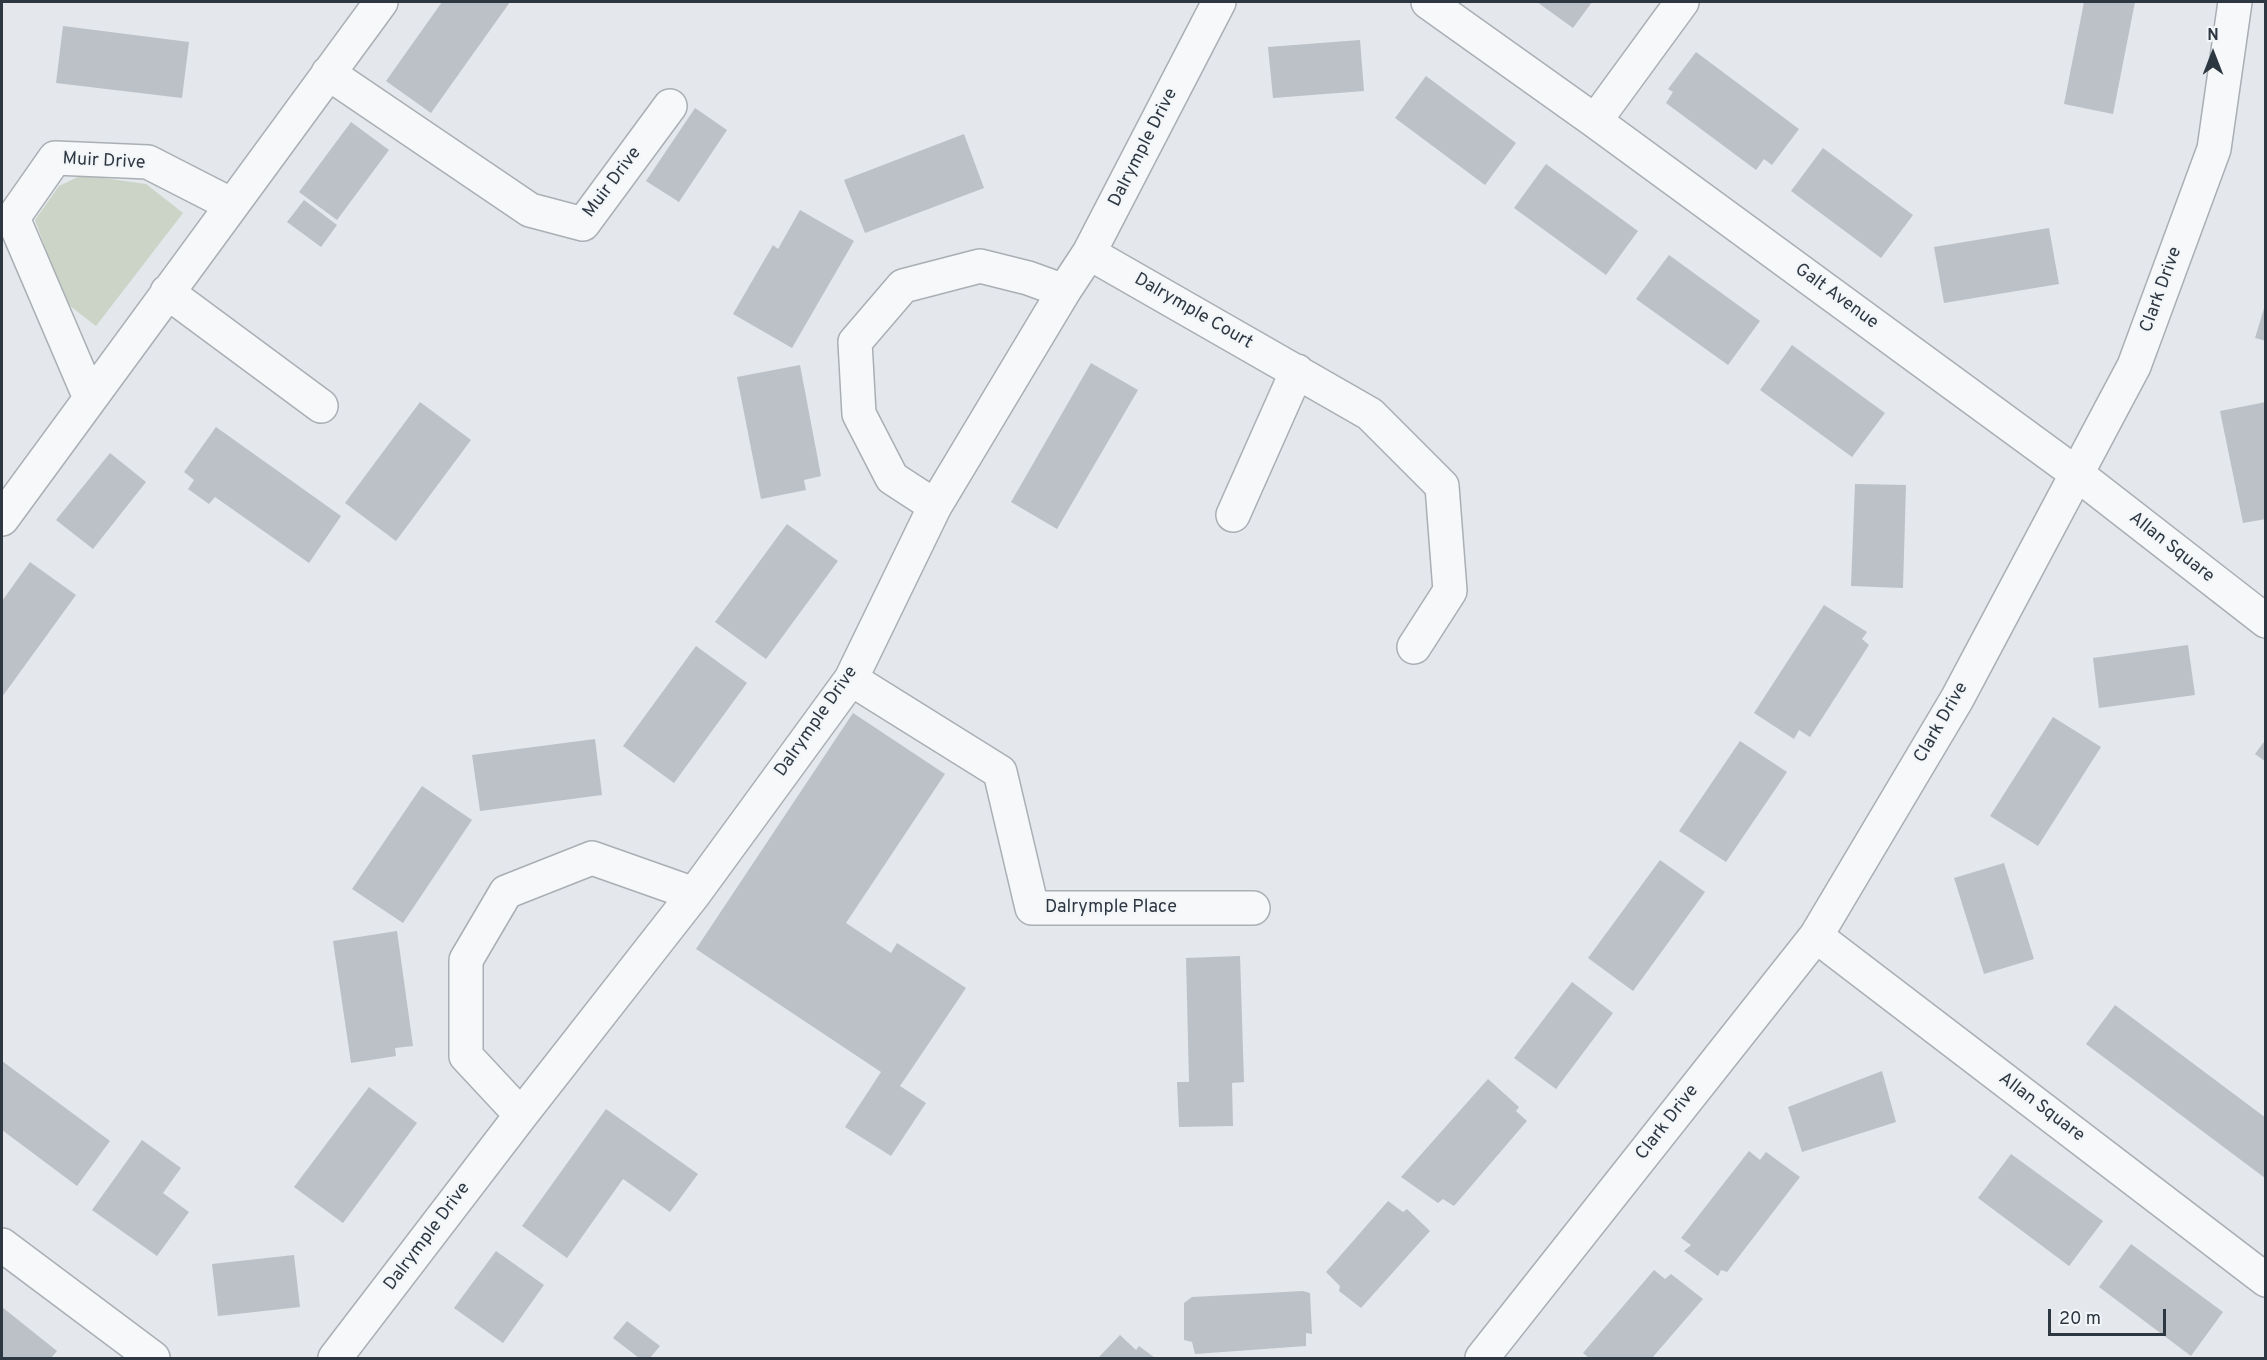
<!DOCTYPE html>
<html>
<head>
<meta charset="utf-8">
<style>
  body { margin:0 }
  #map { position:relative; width:2267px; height:1360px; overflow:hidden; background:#e4e7eb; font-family:Overpass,sans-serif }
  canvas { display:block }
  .frame { position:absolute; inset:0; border:3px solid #2d3742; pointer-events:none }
  .north { position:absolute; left:2183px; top:24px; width:60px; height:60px; -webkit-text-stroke:4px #f3f6f8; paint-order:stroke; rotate:0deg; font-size:16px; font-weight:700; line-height:24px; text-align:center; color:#2d3742 }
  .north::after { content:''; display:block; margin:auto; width:21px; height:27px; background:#2d3742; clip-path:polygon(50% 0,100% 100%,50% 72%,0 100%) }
  .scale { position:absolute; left:2048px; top:1309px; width:118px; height:27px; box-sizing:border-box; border:3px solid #2d3742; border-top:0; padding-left:8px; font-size:18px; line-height:21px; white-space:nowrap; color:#2d3742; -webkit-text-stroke:4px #f3f6f8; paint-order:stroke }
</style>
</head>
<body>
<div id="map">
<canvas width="2267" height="1360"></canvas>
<div class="frame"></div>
<div class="north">N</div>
<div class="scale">20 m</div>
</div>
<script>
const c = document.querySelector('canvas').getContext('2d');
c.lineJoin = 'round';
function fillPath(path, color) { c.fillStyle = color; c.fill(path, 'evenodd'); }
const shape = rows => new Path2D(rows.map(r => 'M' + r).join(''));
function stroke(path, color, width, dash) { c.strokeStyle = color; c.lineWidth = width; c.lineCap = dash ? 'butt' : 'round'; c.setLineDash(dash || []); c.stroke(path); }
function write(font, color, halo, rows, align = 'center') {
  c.font = font + ' Overpass,sans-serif'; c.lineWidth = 4.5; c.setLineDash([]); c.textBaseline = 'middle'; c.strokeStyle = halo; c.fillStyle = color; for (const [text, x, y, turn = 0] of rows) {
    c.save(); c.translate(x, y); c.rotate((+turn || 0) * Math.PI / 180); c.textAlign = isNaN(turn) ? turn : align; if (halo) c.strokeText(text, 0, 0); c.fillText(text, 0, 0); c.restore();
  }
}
fillPath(shape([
  [82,175,146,184,183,213,96,326,65,302,35,220,59,186]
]), '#cbd4c6');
fillPath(shape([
  [442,2,510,2,431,113,386,81],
  [1537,2,1592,2,1573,28],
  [2084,2,2135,2,2113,114,2064,104],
  [63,26,189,42,182,98,56,83],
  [1360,40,1364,91,1273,98,1268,47],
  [1696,52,1799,129,1772,165,1764,159,1756,170,1666,103,1673,92,1668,89],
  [1426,76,1516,143,1485,185,1395,118],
  [695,108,727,130,679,202,646,181],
  [351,122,389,150,337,220,299,192],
  [964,134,984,188,865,233,844,180],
  [1823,148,1913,215,1881,258,1791,191],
  [1546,164,1638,231,1606,275,1514,208],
  [304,200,337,225,321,247,287,222],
  [800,210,854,241,792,348,733,314,773,245,778,249],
  [2049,228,2059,284,1944,303,1934,247],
  [1669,255,1760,321,1728,365,1636,299],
  [2265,305,2266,305,2266,341,2255,338],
  [1792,345,1885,413,1852,457,1760,390],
  [1091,363,1138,390,1057,529,1011,502],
  [800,365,821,476,804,480,806,490,761,499,737,377],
  [420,402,471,440,396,541,345,503],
  [2266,402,2266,519,2243,523,2220,411],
  [216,427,341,516,309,563,215,497,209,504,188,489,194,480,184,472],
  [110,453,146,482,93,549,56,520],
  [1855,484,1906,485,1903,588,1851,586],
  [787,524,838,561,766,659,715,622],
  [30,562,76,595,2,697,2,601],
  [1824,605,1867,632,1862,639,1869,645,1810,737,1799,730,1794,739,1754,713],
  [2188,645,2195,695,2099,708,2093,658],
  [696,646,747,683,674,783,623,746],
  [853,713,945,774,846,923,891,953,897,943,966,988,900,1086,926,1103,891,1156,845,1127,881,1072,696,949],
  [2053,717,2101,747,2038,846,1990,816],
  [595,739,602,795,480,811,472,755],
  [2266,739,2266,762,2255,754],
  [1740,741,1787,772,1726,862,1679,831],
  [422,786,472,820,403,923,352,889],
  [1660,860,1705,892,1633,991,1588,958],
  [2004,863,2034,959,1984,974,1954,878],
  [397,931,413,1046,395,1048,396,1056,351,1063,333,941],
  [1240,956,1244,1082,1232,1083,1233,1126,1179,1127,1177,1082,1189,1082,1186,958],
  [1572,982,1613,1013,1556,1089,1514,1058],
  [2115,1005,2266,1118,2265,1178,2086,1044],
  [2,1061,110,1141,77,1186,2,1130],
  [1882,1071,1896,1122,1802,1152,1788,1107],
  [1488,1079,1519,1107,1516,1111,1527,1121,1454,1206,1443,1199,1438,1203,1401,1177],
  [369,1087,417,1123,343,1223,294,1187],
  [606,1109,698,1174,670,1212,623,1179,567,1258,522,1226],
  [142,1140,181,1168,163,1193,189,1212,157,1256,92,1210],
  [1749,1151,1760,1160,1766,1152,1800,1177,1727,1272,1721,1270,1718,1276,1684,1251,1691,1245,1681,1238],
  [2011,1154,2103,1221,2069,1266,1978,1198],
  [1388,1201,1403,1212,1407,1209,1430,1231,1361,1308,1339,1291,1340,1286,1326,1272],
  [2131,1244,2223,1312,2191,1356,2099,1287],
  [496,1251,544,1285,503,1343,454,1308],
  [294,1255,300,1307,218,1316,212,1264],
  [1654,1270,1665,1279,1671,1274,1703,1299,1652,1358,1589,1358,1583,1353],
  [1303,1291,1310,1293,1312,1334,1306,1333,1306,1346,1195,1354,1192,1342,1184,1340,1184,1303,1192,1297],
  [2,1307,57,1351,51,1358,2,1358],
  [627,1321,660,1346,650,1358,639,1358,613,1338],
  [1120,1335,1136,1350,1139,1346,1155,1358,1098,1358]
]), '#bbc1c7');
const minor = shape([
  [1428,2,1595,121,2077,474,2266,621],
  [328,73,530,210,583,224,670,106],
  [1595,121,1682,2],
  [1089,253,1370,414,1442,486,1450,591,1414,647],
  [167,292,321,406],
  [90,398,13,218,55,158,148,162,232,205],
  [935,506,892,478,859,414,855,342,903,286,980,266,1028,278,1064,291],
  [1233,515,1297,371],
  [2,519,381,2],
  [851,679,1000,772,1032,908,1253,908],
  [1816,936,2266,1280],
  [521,1115,466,1056,466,960,506,892,592,858,694,894],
  [2,1245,153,1358],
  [335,1358,521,1115,694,894,851,679,935,506,1064,291,1089,253,1219,2],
  [1482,1358,1816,936,1957,699,2134,366,2214,149,2235,2]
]);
stroke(minor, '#a9afb5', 36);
stroke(minor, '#f6f8f9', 33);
write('18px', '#2d3742', '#f3f6f8', [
  ["Dalrymple Drive",1144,148,-63],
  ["Muir Drive",104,162,3],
  ["Muir Drive",613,183,-53],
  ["Clark Drive",2162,290,-70],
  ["Galt Avenue",1836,297,36],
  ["Dalrymple Court",1193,312,30],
  ["Allan Square",2171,548,38],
  ["Dalrymple Drive",817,722,-55],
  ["Clark Drive",1942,723,-60],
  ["Dalrymple Place",1111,908],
  ["Allan Square",2041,1108,37],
  ["Clark Drive",1668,1123,-52],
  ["Dalrymple Drive",428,1237,-53]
]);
</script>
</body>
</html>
